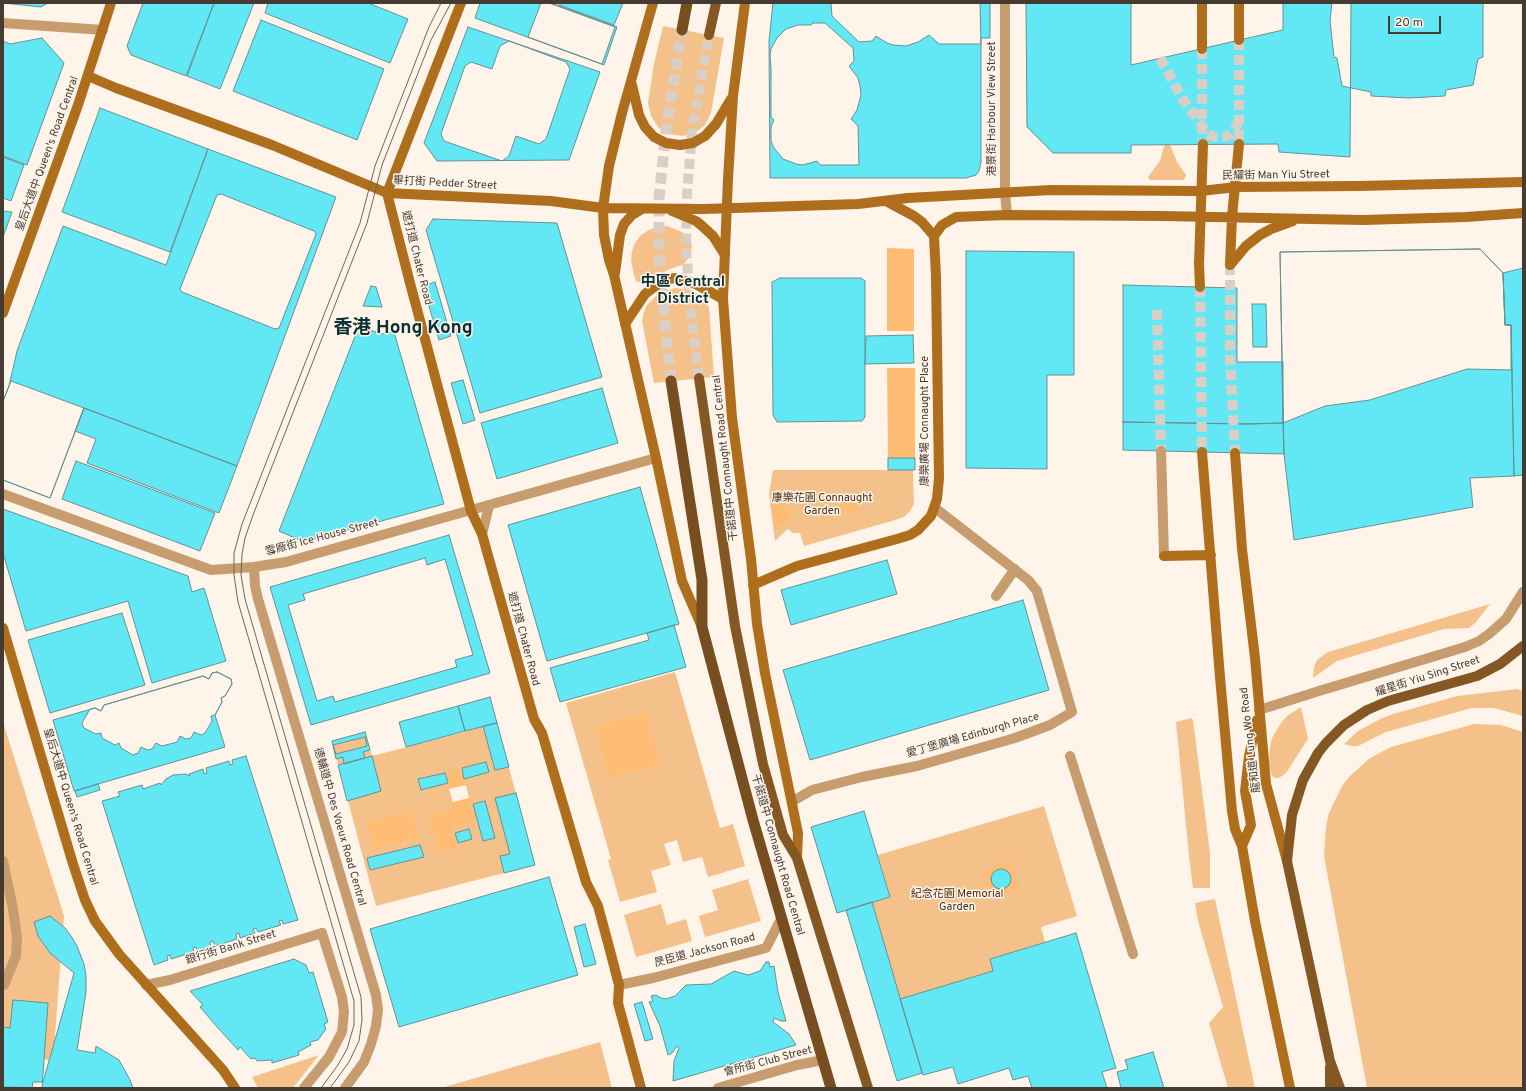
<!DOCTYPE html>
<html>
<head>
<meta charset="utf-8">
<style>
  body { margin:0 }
  #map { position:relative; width:1526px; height:1091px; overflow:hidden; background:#fff4ea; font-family:Overpass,sans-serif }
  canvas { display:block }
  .frame { position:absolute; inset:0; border:4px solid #453b30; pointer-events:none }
  .scale { position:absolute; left:1388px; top:16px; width:53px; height:18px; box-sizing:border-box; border:2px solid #453b30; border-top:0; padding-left:5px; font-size:12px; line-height:14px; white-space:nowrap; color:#453b30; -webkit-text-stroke:3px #fff4ea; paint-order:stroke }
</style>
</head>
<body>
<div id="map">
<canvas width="1526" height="1091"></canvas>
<div class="frame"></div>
<div class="scale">20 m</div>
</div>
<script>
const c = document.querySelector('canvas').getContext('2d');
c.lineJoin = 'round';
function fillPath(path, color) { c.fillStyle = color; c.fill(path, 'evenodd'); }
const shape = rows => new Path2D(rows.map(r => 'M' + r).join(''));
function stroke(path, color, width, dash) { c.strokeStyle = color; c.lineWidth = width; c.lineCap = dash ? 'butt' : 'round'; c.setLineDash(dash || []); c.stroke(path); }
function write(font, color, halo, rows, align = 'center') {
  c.font = font + ' Overpass,"Noto Sans TC",sans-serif'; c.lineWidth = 3; c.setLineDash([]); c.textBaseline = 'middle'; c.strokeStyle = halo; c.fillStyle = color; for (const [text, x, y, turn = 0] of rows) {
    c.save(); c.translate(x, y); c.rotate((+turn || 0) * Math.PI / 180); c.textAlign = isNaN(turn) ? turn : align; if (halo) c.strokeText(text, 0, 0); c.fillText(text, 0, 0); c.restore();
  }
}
fillPath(shape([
  [663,26,724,38,711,113,705,125,695,133,682,136,669,134,658,127,651,116,648,103,654,64],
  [1169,142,1177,162,1186,175,1184,180,1150,180,1148,177,1160,161,1165,143],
  [667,226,682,232,689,238,692,247,690,256,684,264,665,271,647,281,642,283,636,281,634,275,631,260,632,251,635,243,641,235,649,230,658,227],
  [675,288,691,290,698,294,709,307,714,377,654,383,642,321,644,312,647,305,659,293],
  [773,470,913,470,914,504,910,511,904,517,892,521,804,546,800,533,793,533,788,529,775,541,769,493],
  [1490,604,1476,622,1469,628,1444,629,1337,661,1313,678,1314,667,1317,660,1328,652],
  [675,672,720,828,733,824,745,866,708,877,702,857,683,862,677,840,664,844,671,865,651,871,657,892,620,902,608,860,611,859,566,703],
  [1517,689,1523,691,1523,716,1494,708,1472,708,1386,732,1358,746,1351,746,1344,744,1358,731,1380,719,1393,714,1457,696],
  [490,697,535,865,376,906,332,741,365,732,372,756,465,732,458,706],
  [1301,707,1308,739,1286,773,1279,778,1274,778,1271,774,1269,763,1270,748,1272,738,1281,723,1287,716],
  [1191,718,1193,720,1210,853,1210,888,1193,888,1189,856,1176,722],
  [3,722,64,916,53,1061,3,1051],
  [1474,724,1501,725,1523,732,1523,1088,1367,1088,1324,856,1326,826,1329,813,1342,786,1350,776,1370,758,1391,747],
  [1044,806,1077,916,1041,927,1045,942,990,959,993,971,900,999,872,902,890,897,878,855],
  [748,879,761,921,705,937,699,916,718,910,712,890],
  [1215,899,1255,1088,1228,1088,1209,1023,1223,1007,1198,921,1195,903],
  [661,904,667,925,686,919,692,941,636,957,624,915],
  [600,1042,612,1088,441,1088],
  [319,1055,293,1088,258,1088,252,1077]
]), '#f5c18a');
fillPath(shape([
  [887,248,914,249,914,331,887,331],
  [887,368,915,368,915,458,888,458],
  '839 505a10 10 0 1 1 20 0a10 10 0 1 1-20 0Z',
  [770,503,789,505,790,522,774,527],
  [645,712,660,764,609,778,594,727],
  [462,768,475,820,451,827,457,848,438,853,428,815,454,808,445,773],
  [411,810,418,837,373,849,366,822],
  [1011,861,1019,889,992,897,988,885,973,889,972,886,987,882,984,870]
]), '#ffbc74');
fillPath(shape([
  [466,785,469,798,453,802,449,789]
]), '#fff4ea');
const building = shape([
  [3,3,48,3,41,7,3,3],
  [143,3,214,3,186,76,131,55,127,46,143,3],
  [214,3,254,3,220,89,187,76,214,3],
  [268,3,368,3,408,19,390,63,265,13,268,3],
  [480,3,551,3,617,27,604,65,475,18,480,3],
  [541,3,549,3,615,27,602,64,528,37,541,3],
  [560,3,623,3,614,25,559,5,560,3],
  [773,3,990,3,990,38,981,38,981,162,979,171,976,175,966,178,770,178,769,41,773,3],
  [831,3,980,3,981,44,939,44,929,35,918,42,906,46,893,45,887,43,876,36,872,41,859,42,832,16,831,3],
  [1026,3,1131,3,1131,65,1283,30,1283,3,1351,3,1350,157,1279,152,1278,144,1131,145,1131,153,1053,153,1027,127,1026,3],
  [1332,3,1483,3,1483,57,1478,59,1473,85,1446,90,1445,96,1409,98,1371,96,1371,92,1342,86,1337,58,1334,57,1330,21,1332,3],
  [261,20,384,69,357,140,233,91,261,20],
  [813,23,825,23,853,48,854,61,849,66,858,78,860,86,861,95,857,110,851,119,858,126,859,165,820,165,817,161,803,165,796,164,783,159,774,148,771,141,771,127,774,120,771,117,771,69,770,56,771,49,777,38,786,29,798,25,811,25,813,23],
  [468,27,600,72,569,160,437,161,424,143,468,27],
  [42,38,64,63,27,165,3,156,3,41,10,44,42,38],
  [509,41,566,62,570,69,546,139,539,144,516,136,509,156,502,161,444,141,441,134,465,66,471,62,492,69,500,46,509,41],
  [100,108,208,149,170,252,62,212,100,108],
  [208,149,336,197,237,466,84,408,50,498,3,480,3,401,9,386,17,351,63,226,166,265,208,149],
  [3,157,24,165,11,201,3,198,3,157],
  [221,194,314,231,316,234,279,328,275,329,182,292,180,289,217,195,221,194],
  [3,211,12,212,3,237,3,211],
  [433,219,557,223,602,377,480,413,426,230,433,219],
  [1480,249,1503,273,1505,325,1511,325,1514,476,1470,478,1473,507,1294,540,1284,454,1280,252,1480,249],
  [1480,249,1503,273,1505,325,1511,325,1511,370,1467,369,1370,400,1325,406,1283,423,1280,252,1480,249],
  [966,251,1074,252,1074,375,1047,375,1047,469,966,468,966,251],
  [1523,268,1523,475,1514,476,1511,325,1505,325,1503,273,1523,268],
  [780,278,861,278,865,281,865,417,862,421,777,422,773,415,772,282,780,278],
  [435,282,451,336,439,340,423,286,435,282],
  [1123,285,1237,288,1237,362,1283,362,1283,423,1247,424,1123,422,1123,285],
  [371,286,376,287,382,307,363,306,371,286],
  [1252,304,1266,304,1267,347,1253,347,1252,304],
  [359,326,381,334,394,332,444,504,304,542,279,531,359,326],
  [913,335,914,363,865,364,866,336,913,335],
  [463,380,475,420,463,424,451,383,463,380],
  [11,381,84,408,50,498,3,480,3,401,11,381],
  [602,388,618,443,497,479,481,423,602,388],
  [84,408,237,466,219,513,87,463,96,439,75,431,84,408],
  [1123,422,1247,424,1283,423,1284,454,1123,450,1123,422],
  [888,458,915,458,915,470,888,470,888,458],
  [76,461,215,513,200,551,62,499,76,461],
  [640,487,679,624,547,661,508,525,640,487],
  [3,509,188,576,192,592,204,588,226,661,152,683,128,601,26,631,3,553,3,509],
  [449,535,490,673,311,725,270,587,449,535],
  [425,558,427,565,445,559,473,655,455,660,457,667,335,702,333,696,317,701,288,605,305,600,303,594,425,558],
  [887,560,897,594,791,625,781,590,887,560],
  [1023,600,1049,690,810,760,783,670,1023,600],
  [122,613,145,685,50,713,28,640,122,613],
  [674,625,686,667,560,702,550,668,649,640,647,633,674,625],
  [217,672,231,679,232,684,225,696,221,698,222,702,215,715,211,716,212,721,205,733,201,735,194,732,191,738,186,739,180,736,177,742,162,746,156,743,152,749,148,750,141,747,138,753,133,755,121,748,119,743,115,745,102,738,101,733,96,734,84,728,82,723,90,709,95,708,101,711,104,705,203,676,209,679,212,673,217,672],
  [217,672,231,679,232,684,225,696,221,698,222,702,215,715,225,747,74,791,53,720,95,708,101,711,104,705,203,676,209,679,212,673,217,672],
  [490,697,497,723,465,731,458,706,490,697],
  [458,706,465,731,406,747,399,722,458,706],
  [497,723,509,767,495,770,483,726,497,723],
  [365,732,370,750,363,752,365,758,344,764,343,757,336,759,332,741,365,732],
  [365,737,367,746,336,754,333,745,365,737],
  [246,756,298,920,283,924,282,920,279,921,281,925,258,932,256,928,253,929,255,933,240,938,239,933,236,934,237,939,215,946,213,941,210,942,211,947,197,951,196,947,193,948,194,952,171,959,170,955,167,956,168,960,154,965,102,801,120,796,118,792,142,785,143,789,160,783,161,785,166,779,173,775,186,774,190,776,189,774,203,769,204,774,207,773,206,768,229,761,230,765,233,764,232,760,246,756],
  [372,756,381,791,347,801,338,765,372,756],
  [486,762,489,772,464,779,462,768,486,762],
  [445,773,448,783,421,790,418,779,445,773],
  [98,784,100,790,77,797,75,791,98,784],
  [516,793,535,865,504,873,500,856,510,854,495,798,516,793],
  [485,801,495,838,483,841,473,804,485,801],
  [864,811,890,897,837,913,811,827,864,811],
  [469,829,472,839,458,843,455,833,469,829],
  [420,845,424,857,370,870,367,858,420,845],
  '991 879a10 10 0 1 1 20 0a10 10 0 1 1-20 0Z',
  [549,877,578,975,399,1027,370,929,549,877],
  [872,902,922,1073,897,1081,846,910,872,902],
  [50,916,65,928,71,936,77,946,84,964,86,975,86,992,77,1050,95,1053,96,1046,119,1060,130,1080,133,1088,32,1088,33,1082,43,1082,74,973,50,953,38,936,34,922,50,916],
  [585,924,596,964,584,967,574,927,585,924],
  [1076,933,1116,1068,1102,1072,1107,1088,1032,1088,1028,1076,1013,1080,1009,1068,958,1084,953,1067,923,1075,900,999,993,971,990,959,1076,933],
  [294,959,306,965,309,973,313,972,328,1022,324,1024,326,1029,318,1040,310,1042,311,1045,298,1052,299,1055,272,1063,272,1060,257,1061,255,1058,251,1059,240,1047,238,1050,218,1028,200,1007,203,1005,190,991,294,959],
  [766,962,769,962,770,967,774,966,778,992,786,1021,781,1021,774,1018,773,1022,789,1034,796,1045,673,1081,674,1061,679,1048,677,1046,672,1053,668,1055,660,1026,649,1002,653,1001,651,996,656,995,661,998,666,999,675,996,686,985,711,984,734,971,748,975,760,971,766,962],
  [13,1000,48,1003,42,1088,3,1087,3,1027,10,1028,13,1000],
  [642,1002,653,1039,645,1041,634,1004,642,1002],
  [1153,1052,1164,1088,1121,1088,1117,1072,1128,1069,1125,1060,1153,1052]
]);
fillPath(building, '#61e8f4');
stroke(building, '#679093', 1);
stroke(shape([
  [1157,310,1161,451]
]), '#dacfc5', 10, [10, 5]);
stroke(shape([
  [1239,40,1239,144],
  [1202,49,1202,127,1203,144],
  [1160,58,1182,98,1206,132,1214,137,1223,137,1230,135,1235,129,1239,120],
  [1230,265,1230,357,1235,453],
  [1200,287,1202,452]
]), '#dacfc5', 10, [10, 5]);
stroke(shape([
  [699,378,692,323,686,249,687,194,692,131,709,35]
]), '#dacfc5', 10, [10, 5]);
stroke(shape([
  [671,381,665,325,659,254,659,198,666,130,682,30]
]), '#dacfc5', 11, [11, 5.5]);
stroke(shape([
  [1070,756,1133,954],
  [3,861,13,909,17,938,16,956,4,985]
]), '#c79c6e', 10);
stroke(shape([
  [1161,451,1164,556],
  [996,596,1015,569],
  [793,801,812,790,862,777,917,766,1015,738,1050,725,1072,712,1037,591,1028,580,935,508],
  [146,985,170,980,322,933],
  [718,1088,797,1065,823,1060]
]), '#c79c6e', 10);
stroke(shape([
  [1005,3,1005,193,1007,215],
  [3,23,103,30],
  [3,494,211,570,254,567,286,562,656,458],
  [482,534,489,506],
  [254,567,255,586,258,599,376,995,378,1010,376,1026,371,1044,364,1062,345,1088],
  [1259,710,1319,691,1465,647,1479,641,1489,634,1506,619,1523,592],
  [619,985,653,978,766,948,781,919],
  [304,1088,329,1057,342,1032,344,1012,342,997,322,933]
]), '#c79c6e', 10);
stroke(shape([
  [653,3,622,113,609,166,603,208,604,235,609,260,614,275,656,458,682,581,702,627],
  [745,3,733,96,728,179,723,299,732,418,751,559,757,624,765,673,798,833,797,858],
  [1202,3,1202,49],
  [1239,40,1239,3],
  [88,76,116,88,272,145,387,193,551,201,603,208,704,209,858,204,908,198,1051,190,1201,191,1236,187,1359,186,1523,182],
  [632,85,639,115,645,127,654,137,666,143,680,145,693,143,705,136,716,124,731,99],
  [387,193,410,283,471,511,482,534,534,719,542,733,586,882,598,906,608,943,619,985,618,1003,641,1088],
  [387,193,461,3],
  [886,201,914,216,922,222,934,236],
  [672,211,696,221,701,225,713,236,725,255],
  [1230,265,1232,217,1239,144],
  [1230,265,1246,246,1260,235,1271,229,1293,221],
  [615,273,620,235,624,224,632,215,642,209],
  [1200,287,1199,264,1203,144],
  [3,313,78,105,111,3],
  [625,324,645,294,658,284,666,280,674,278,694,283,723,299],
  [1202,452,1220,677,1232,811,1235,829,1242,846,1255,921,1290,1088],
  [1235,453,1242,549,1255,658,1266,784,1287,861],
  [1164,556,1211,555],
  [753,585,797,566,897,539,910,535,918,530,931,516,937,499,939,478,936,277,934,236,942,225,956,217,1007,215,1163,216,1363,220,1466,217,1523,213],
  [3,628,73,864,85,900,95,921,119,954,223,1070,235,1088],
  [1242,846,1251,825,1245,791,1249,756,1257,720]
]), '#ae6e1c', 10);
stroke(shape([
  [709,35,716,3],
  [699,378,735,626,763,764,783,835,797,858,868,1088],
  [1330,1088,1330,1067],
  [1340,1088,1330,1061,1287,861,1292,815,1303,780,1318,753,1326,743,1344,725,1367,710,1388,701,1477,676,1500,664,1523,646]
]), '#855823', 10);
stroke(shape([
  [682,30,687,3],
  [671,381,702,580,702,627,753,820,831,1088]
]), '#764e20', 11);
stroke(shape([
  [321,1088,338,1065,347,1049,354,1025,354,1001,238,602,234,575,234,553,242,524,360,223,375,166,429,27,441,3],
  [330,1088,349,1062,359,1041,362,1020,361,997,245,599,241,575,242,554,245,538,253,515,367,223,382,165,431,40,451,3]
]), '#6f645a', 1);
write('11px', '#453b30', '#fff4ea', [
  ["港景街 Harbour View Street",993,109,-90],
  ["皇后大道中 Queen's Road Central",48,154,-70],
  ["民耀街 Man Yiu Street",1276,176,-1],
  ["畢打街 Pedder Street",445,184,3],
  ["遮打道 Chater Road",416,258,76],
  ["康樂廣場 Connaught Place",926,421,-90],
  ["干諾道中 Connaught Road Central",726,458,-96],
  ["雪廠街 Ice House Street",322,538,-15],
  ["遮打道 Chater Road",523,639,75],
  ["耀星街 Yiu Sing Street",1428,677,-18],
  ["愛丁堡廣場 Edinburgh Place",973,736,-16],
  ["龍和道 Lung Wo Road",1251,740,-97],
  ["皇后大道中 Queen's Road Central",70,807,73],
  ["德輔道中 Des Voeux Road Central",339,827,74],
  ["干諾道中 Connaught Road Central",777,855,74],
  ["銀行街 Bank Street",231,948,-17],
  ["昃臣道 Jackson Road",705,951,-15],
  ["會所街 Club Street",768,1062,-15]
]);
write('11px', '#472c0d', '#fff4ea', [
  ["康樂花園 Connaught",822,499],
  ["Garden",822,512],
  ["紀念花園 Memorial",957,895],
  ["Garden",957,908]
]);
write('bold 15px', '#0d3033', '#fff4ea', [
  ["中區 Central",683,283],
  ["District",683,300]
]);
write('bold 19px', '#0d3033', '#fff4ea', [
  ["香港 Hong Kong",403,329]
]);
</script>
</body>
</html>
